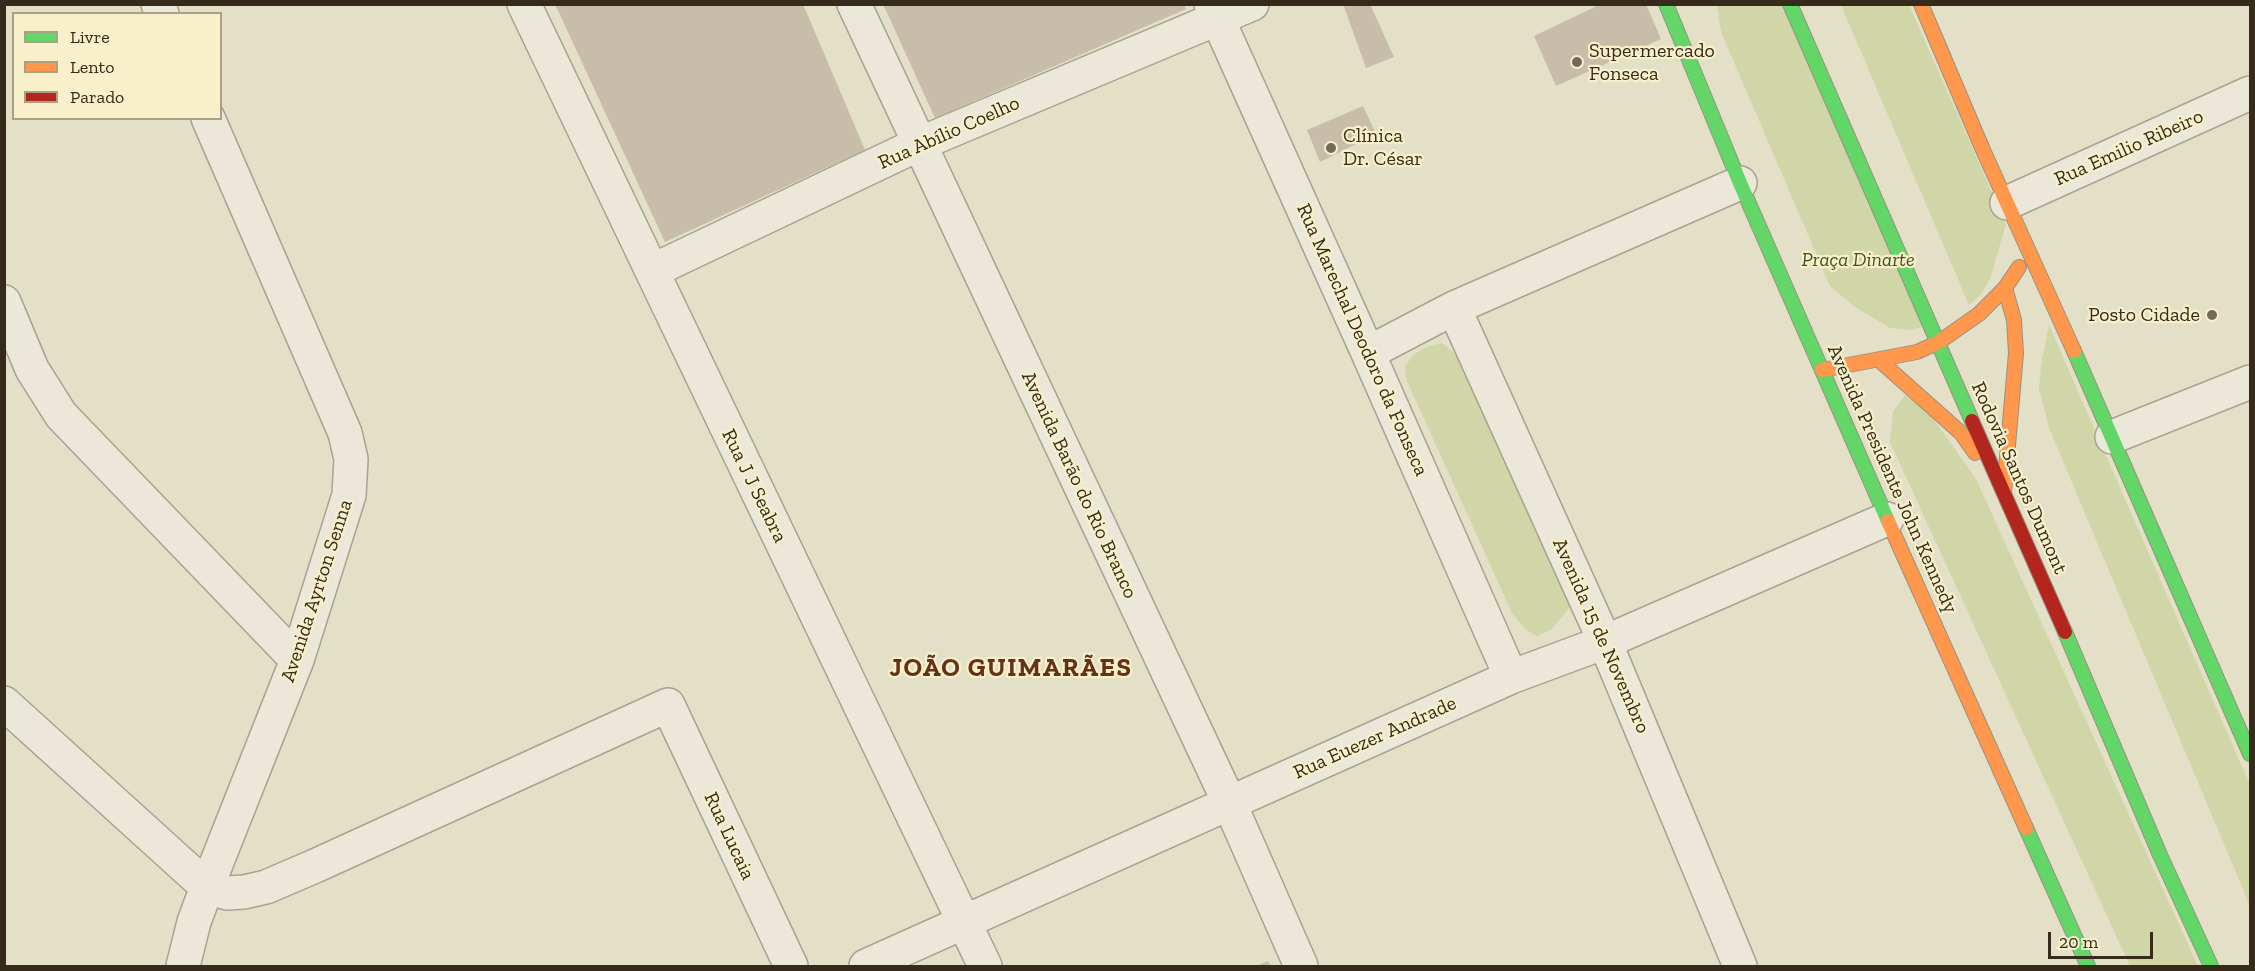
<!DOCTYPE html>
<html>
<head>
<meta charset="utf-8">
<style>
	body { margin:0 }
	#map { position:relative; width:2255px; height:971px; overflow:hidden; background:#e4dfc7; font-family:"Zilla Slab",serif }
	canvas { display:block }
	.frame { position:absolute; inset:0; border:6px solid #362b1a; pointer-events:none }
	.legend { position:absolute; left:12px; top:12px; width:210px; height:108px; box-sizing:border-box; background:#f8f0ca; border:2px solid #aaa184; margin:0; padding:8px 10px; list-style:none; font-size:18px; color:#362b1a }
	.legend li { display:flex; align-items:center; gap:12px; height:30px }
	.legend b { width:30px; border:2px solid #aaa184 }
	.scale { position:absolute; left:2048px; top:932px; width:105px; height:27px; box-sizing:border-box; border:3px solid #362b1a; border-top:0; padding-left:8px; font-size:18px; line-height:21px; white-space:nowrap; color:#362b1a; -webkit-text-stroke:4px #f8f0ca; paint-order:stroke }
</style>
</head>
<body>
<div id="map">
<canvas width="2255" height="971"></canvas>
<div class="frame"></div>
<ul class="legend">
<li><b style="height:8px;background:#63d668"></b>Livre</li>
<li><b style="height:8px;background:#ff974d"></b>Lento</li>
<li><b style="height:8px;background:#b3261e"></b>Parado</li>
</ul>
<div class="scale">20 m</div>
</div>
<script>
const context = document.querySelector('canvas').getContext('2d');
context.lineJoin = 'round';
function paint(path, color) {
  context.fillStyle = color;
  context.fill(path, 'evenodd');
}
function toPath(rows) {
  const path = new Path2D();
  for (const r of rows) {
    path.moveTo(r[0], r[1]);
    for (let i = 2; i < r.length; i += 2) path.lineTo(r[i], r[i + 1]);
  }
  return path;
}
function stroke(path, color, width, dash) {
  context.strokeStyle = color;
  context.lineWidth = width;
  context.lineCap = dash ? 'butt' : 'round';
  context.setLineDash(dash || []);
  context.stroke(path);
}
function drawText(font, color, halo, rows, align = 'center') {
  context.font = font + ' "Zilla Slab",serif';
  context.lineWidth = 4.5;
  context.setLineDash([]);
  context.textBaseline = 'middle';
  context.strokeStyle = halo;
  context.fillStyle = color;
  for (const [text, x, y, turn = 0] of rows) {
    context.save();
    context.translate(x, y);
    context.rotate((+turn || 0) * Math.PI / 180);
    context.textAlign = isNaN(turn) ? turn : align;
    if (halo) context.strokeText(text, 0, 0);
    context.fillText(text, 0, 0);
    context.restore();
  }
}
paint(toPath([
	[1717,5,1786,5,1926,326,1911,330,1890,328,1855,307,1830,286,1721,32],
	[1841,5,1909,5,2006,224,1990,279,1981,294,1969,305],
	[2049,325,2250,785,2250,906,2049,428,2039,389,2041,365],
	[1442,343,1454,353,1464,369,1570,607,1551,630,1537,636,1526,630,1512,613,1406,379,1405,367,1413,355,1426,347],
	[1905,395,1930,414,1976,479,2198,966,2130,966,1890,442,1893,412]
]), '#d0d6a8');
paint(toPath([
	[555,4,803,4,865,150,665,242],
	[883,4,1184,4,1186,9,935,118],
	[1343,4,1370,4,1394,57,1366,68],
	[1601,4,1646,4,1661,39,1556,86,1534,36],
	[1363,106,1376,134,1320,162,1307,130],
	[1268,961,1271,966,1256,966]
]), '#c8bda8');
const street = toPath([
	[158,4,162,14],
	[524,4,985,966],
	[854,4,1229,802,1301,966],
	[1211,4,1368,353,1511,677],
	[2007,203,2250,93],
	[652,271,919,144,1252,4],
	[4,302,32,369,61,415,297,660],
	[1454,308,1605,642,1740,966],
	[1368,353,1454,308,1740,183],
	[2112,437,2250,382],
	[4,703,207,887,227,893,244,892,266,887,315,866,668,705,791,966],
	[183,966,194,922,207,887,297,660,349,495,351,459,345,433,208,118],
	[866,966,1511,677,1605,642,1887,519]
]);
const fast = toPath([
	[1666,4,1740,183,1888,521],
	[1790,4,1972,421],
	[2074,351,2250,754],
	[2065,632,2160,855,2211,966],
	[2026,828,2088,966]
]);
const slow = toPath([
	[1921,4,1983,150,2074,351],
	[1879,360,1961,433,1975,453],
	[1822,370,1917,352,1939,342,1979,314,2005,288,2019,267],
	[2004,492,2016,353,2014,320,2005,288],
	[1888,521,2026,828]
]);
const jam = toPath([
	[1972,421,2065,632]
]);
stroke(street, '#a8a291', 36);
stroke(fast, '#989281', 16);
stroke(slow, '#989281', 16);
stroke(jam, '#989281', 16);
stroke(street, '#ebe8d9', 33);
stroke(fast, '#63d668', 14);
stroke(slow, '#ff974d', 14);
stroke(jam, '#b3261e', 14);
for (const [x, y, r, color] of [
	[1577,62,6,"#736a57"],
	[1331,148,6,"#736a57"],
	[2212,315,6,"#736a57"]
]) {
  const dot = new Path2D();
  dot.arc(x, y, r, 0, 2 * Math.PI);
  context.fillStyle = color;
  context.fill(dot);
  stroke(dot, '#f8f0ca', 2);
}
drawText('20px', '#362b1a', '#f8f0ca', [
	["Supermercado",1589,51],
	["Fonseca",1589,74],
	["Clínica",1343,136],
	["Dr. César",1343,159],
	["Posto Cidade",2200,315,"right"]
], 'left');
drawText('20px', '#362b1a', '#f8f0ca', [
	["Rua Abílio Coelho",949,133,-24],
	["Rua Emilio Ribeiro",2129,148,-24],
	["Rua Marechal Deodoro da Fonseca",1362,340,66],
	["Rodovia Santos Dumont",2019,478,66],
	["Avenida Presidente John Kennedy",1892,479,66],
	["Avenida Barão do Rio Branco",1079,485,65],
	["Rua J J Seabra",754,486,64],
	["Avenida Ayrton Senna",317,591,-72],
	["Avenida 15 de Novembro",1601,636,66],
	["Rua Euezer Andrade",1375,738,-24],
	["Rua Lucaia",729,836,65]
]);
drawText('italic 20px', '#40541e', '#f8f0ca', [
	["Praça Dinarte",1858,260]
]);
context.letterSpacing = '1.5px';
drawText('bold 26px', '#663116', '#f8f0ca', [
	["JOÃO GUIMARÃES",1011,669]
]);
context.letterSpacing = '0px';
</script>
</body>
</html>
